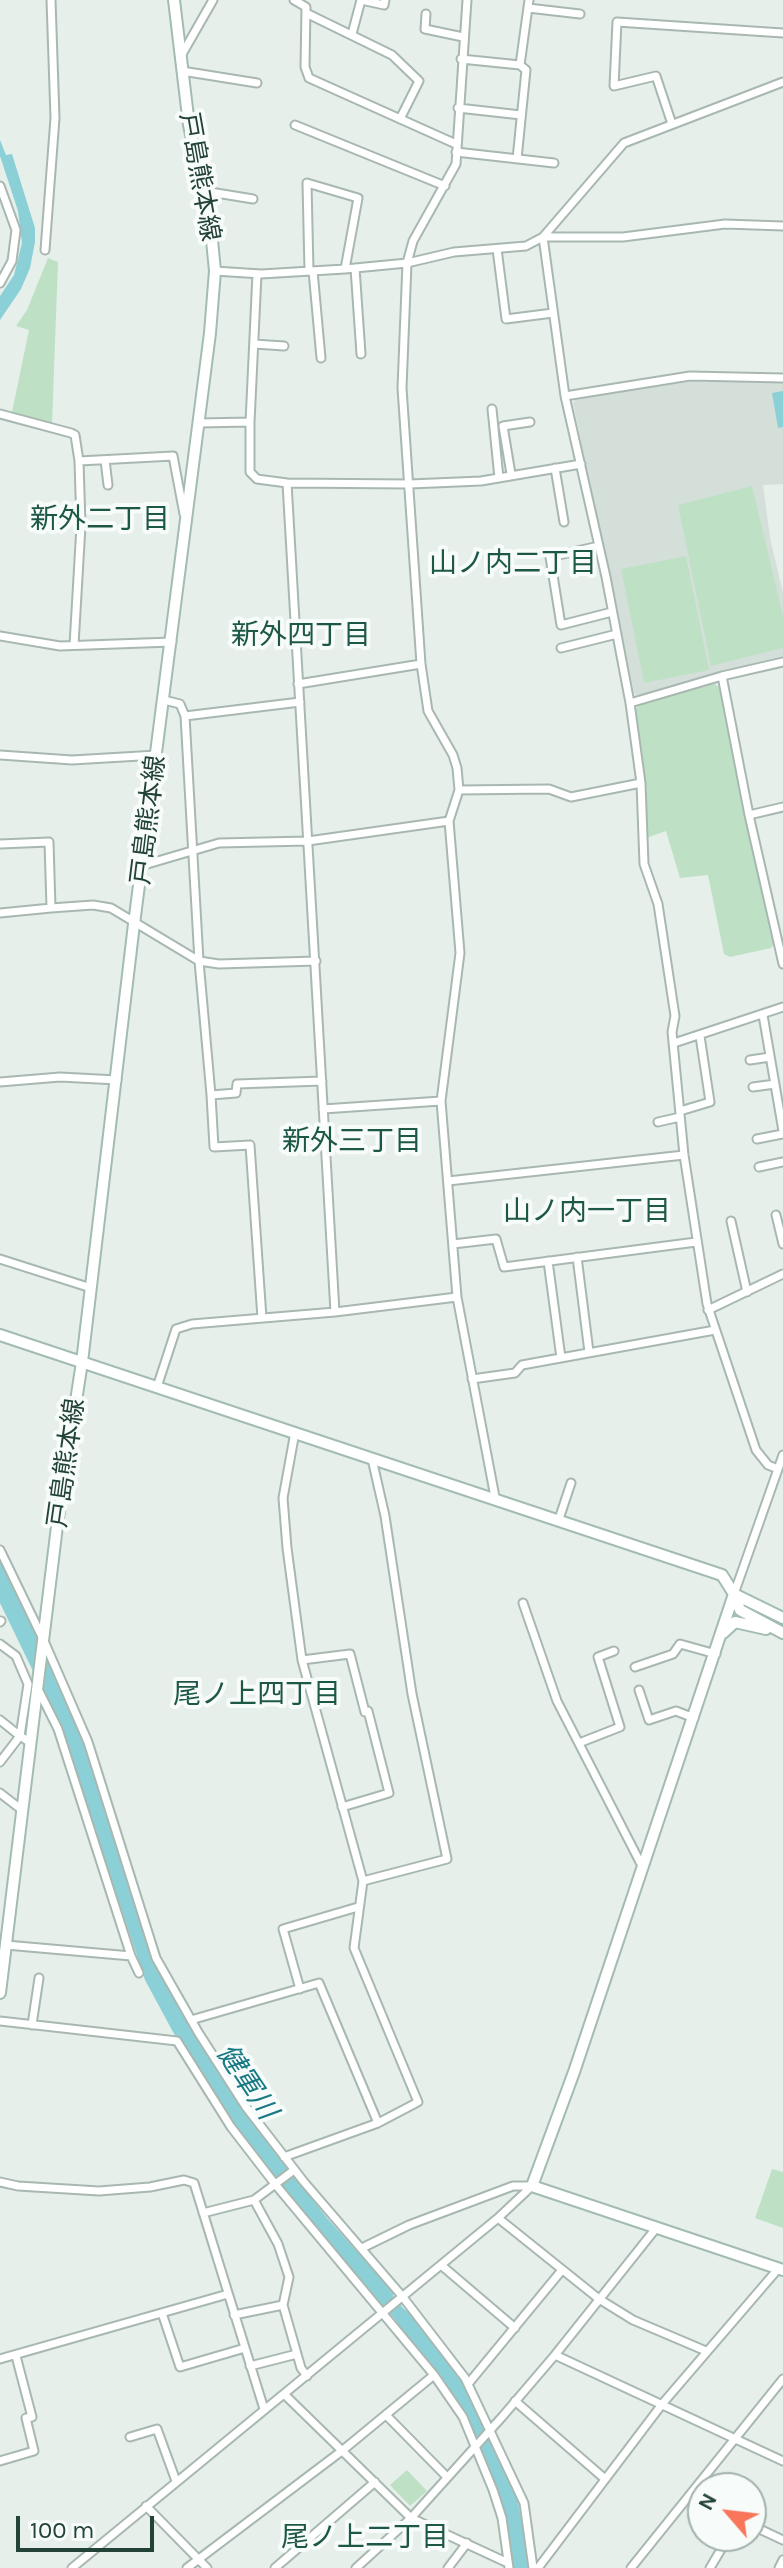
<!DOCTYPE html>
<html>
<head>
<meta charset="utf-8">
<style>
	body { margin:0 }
	#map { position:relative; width:783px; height:2568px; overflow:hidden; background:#e6efea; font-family:Karla,sans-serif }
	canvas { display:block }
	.north { position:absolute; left:687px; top:2472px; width:80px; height:80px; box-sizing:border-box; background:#f7fbf9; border:2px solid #a2b1ac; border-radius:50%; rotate:298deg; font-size:22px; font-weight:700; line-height:32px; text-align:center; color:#234338 }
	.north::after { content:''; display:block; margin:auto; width:28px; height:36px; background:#f9765a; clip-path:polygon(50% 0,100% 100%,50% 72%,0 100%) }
	.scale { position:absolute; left:16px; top:2516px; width:138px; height:36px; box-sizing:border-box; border:4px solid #234338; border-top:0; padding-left:10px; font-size:24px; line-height:28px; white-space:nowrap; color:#234338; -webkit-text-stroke:6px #f7fbf9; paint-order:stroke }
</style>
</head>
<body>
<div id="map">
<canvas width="783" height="2568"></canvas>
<div class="north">N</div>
<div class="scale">100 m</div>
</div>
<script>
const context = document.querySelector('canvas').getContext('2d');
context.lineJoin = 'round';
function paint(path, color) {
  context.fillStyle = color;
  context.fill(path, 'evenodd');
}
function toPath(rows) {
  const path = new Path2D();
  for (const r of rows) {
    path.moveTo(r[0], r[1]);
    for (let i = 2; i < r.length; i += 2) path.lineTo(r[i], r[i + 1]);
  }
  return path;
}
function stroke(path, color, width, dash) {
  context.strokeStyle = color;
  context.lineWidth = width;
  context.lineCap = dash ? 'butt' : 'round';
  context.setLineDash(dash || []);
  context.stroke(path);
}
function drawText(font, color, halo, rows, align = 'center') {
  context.font = font + ' Karla,"Noto Sans JP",sans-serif';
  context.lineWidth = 8;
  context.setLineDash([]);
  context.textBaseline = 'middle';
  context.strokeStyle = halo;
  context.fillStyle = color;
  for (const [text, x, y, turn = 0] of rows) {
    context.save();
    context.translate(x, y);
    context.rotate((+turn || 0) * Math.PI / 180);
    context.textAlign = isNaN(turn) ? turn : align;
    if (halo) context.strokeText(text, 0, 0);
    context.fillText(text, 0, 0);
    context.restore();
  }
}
paint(toPath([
	[689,382,783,382,783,484,763,485,770,538,783,593,783,659,639,697,634,693,573,403,577,398]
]), '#d4dfd9');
paint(toPath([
	[48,258,58,262,52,424,12,412,29,330,16,326,27,310],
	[752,486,783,616,783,648,711,666,678,505],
	[686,556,709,670,644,683,621,569],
	[712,682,719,687,774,944,771,948,730,957,724,954,708,875,680,878,666,831,646,838,635,711,640,703],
	[772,2169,783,2172,783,2228,755,2218],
	[407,2470,427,2491,410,2506,390,2485]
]), '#bee1c5');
paint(toPath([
	[0,140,6,155,12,154,35,228,35,242,30,268,21,289,0,320,0,296,14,275,22,243,18,211,0,156],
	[783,391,783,427,778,428,772,393],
	[0,1561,72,1708,157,1965,176,2002,270,2146,327,2218,394,2293,393,2296,404,2309,412,2315,460,2379,486,2423,516,2491,530,2568,513,2568,509,2543,481,2452,420,2354,394,2318,317,2232,234,2126,173,2032,145,1980,62,1731,0,1603]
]), '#8bd0d7');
const street = toPath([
	[294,0,306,7,305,67,309,78,456,144],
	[467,0,456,164,413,241,407,263,402,388,421,664,428,711,453,755,457,768,459,790,449,821,460,953,441,1101,457,1297,495,1497],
	[528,8,580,14],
	[306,13,392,55,419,81,400,119],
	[426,14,425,29,463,37],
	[352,34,361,0,384,5,385,0],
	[181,56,213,0],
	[461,59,520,65,526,70,517,159],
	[520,65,529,0],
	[182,71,257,83],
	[458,108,521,115],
	[672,124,656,76,614,86,617,22,783,33],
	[295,125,445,186],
	[456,152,554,163],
	[0,186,16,230,12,261,0,283],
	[204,191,253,199],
	[497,249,506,319,553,313],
	[45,250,55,118,51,0],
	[355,268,361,354],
	[215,271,261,274,345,269,407,263,454,252,526,246,543,237,623,237,725,224,783,226],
	[309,271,307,183,358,198,345,269],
	[313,271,321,358],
	[254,344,284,346],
	[565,396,690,376,783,378],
	[492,409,499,478],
	[0,414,71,433,75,435,79,461],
	[250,422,250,472,257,479,287,483,410,484,481,481,581,464],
	[199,423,250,422,257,274],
	[105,460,108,485],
	[555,468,564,522],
	[511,474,503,426,530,422],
	[287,483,335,1312],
	[599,546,550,557,561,625,612,612],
	[0,636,60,646,172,642],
	[74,645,81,526,79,461,173,456,184,514],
	[561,648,617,634],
	[722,676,749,815,783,964],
	[298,684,421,664],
	[164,700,180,704,185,716,199,961,211,1095,236,1093,237,1084,322,1081],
	[630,703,722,676,783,662],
	[185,716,300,702],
	[0,755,72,760,157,755],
	[459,790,549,789,571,797,641,783],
	[749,815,783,807],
	[0,844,49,842,51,908,93,905,111,908,199,961,219,964,316,961],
	[144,865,219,843,308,841,449,821],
	[0,913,51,908],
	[763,1015,783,1131],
	[674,1043,783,1007],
	[750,1060,770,1057],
	[0,1082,60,1077,117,1080],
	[753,1087,775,1084],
	[211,1095,214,1147,250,1145,262,1318],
	[323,1109,441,1101],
	[680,1111,710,1102,700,1036],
	[658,1122,680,1117],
	[757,1139,783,1134],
	[759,1167,783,1162],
	[448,1181,684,1155],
	[776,1215,783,1244],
	[731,1221,747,1292],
	[453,1244,496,1239,504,1267,696,1242],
	[577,1257,589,1352],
	[0,1259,91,1288],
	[548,1261,561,1358],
	[708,1310,783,1274],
	[472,1379,515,1373,522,1365,715,1330],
	[157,1387,176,1329,192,1324,335,1312,457,1297],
	[778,1469,768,1465,756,1450,707,1304,684,1155,672,1032,675,1016,658,904,644,864,641,783,630,703,606,577,565,396,543,237,624,143,783,82],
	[559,1519,571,1483],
	[0,1550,44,1641,88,1742,156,1958,198,2032,246,2107,304,2182,402,2296,465,2378,524,2503,533,2568],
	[734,1594,783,1455],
	[523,1603,557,1701,642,1866],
	[0,1622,1,1621],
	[0,1644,16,1656,28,1684,20,1736,31,1743],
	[302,1660,350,1654,365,1712],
	[635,1667,673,1654,680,1644,716,1654],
	[639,1690,649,1720,676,1711,694,1718],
	[39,1691,58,1729,131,1956,139,1973],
	[0,1720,20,1736,0,1762],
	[579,1743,620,1727,598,1657,614,1651],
	[0,1793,22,1810],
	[342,1807,389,1793,368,1711],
	[363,1881,447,1859,412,1694,385,1516,372,1459],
	[6,1945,131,1956],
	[300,1989,283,1929,358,1907],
	[191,2020,319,1983,378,2123],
	[0,2021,177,2041,231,2127,275,2184,434,2375,343,2450,187,2568],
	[32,2025,39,1978],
	[284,2157,378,2123,418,2102,354,1948,363,1881,302,1660,287,1548,283,1498,295,1432],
	[0,2182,18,2186,99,2191,150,2187,184,2180,194,2183,264,2409],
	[203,2213,254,2200,294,2170],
	[498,2218,599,2299,633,2320,706,2351],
	[362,2248,409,2225,513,2186,532,2186],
	[441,2265,515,2328],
	[283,2305,301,2368,307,2376],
	[162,2313,180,2367,245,2348],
	[234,2315,283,2305,289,2277,278,2244,254,2200],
	[555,2355,783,2461],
	[0,2359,228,2294],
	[250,2366,297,2354],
	[434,2375,463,2417,493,2490,502,2518,509,2568],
	[468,2384,562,2270],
	[284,2394,411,2518,508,2563],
	[515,2401,605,2479],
	[386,2415,447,2477],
	[130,2437,157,2429,176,2481],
	[0,2461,34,2451,26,2418,32,2417,16,2356],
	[689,2497,703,2503],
	[146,2506,207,2568],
	[751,2525,783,2540],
	[72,2568,498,2218,532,2186],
	[275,2568,375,2482],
	[356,2568,411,2518,502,2417,555,2355,657,2227],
	[448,2568,467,2543],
	[538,2568,663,2403,778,2269],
	[631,2568,783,2379],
	[710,2568,729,2536],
	[779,2568,783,2560]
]);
const secondary = toPath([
	[0,1335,722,1575,734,1594,740,1610,783,1633],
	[734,1594,574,2072,532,2186,783,2270],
	[734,1594,783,1618],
	[723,1633,735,1622,766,1629],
	[0,1993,58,1518,82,1362,134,924,210,333,215,271,211,230,189,125,174,0]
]);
stroke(street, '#a8b8b1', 11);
stroke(secondary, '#a3bcb2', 14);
stroke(street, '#fff', 7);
stroke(secondary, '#fff', 10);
drawText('26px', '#234338', '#f7fbf9', [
	["戸島熊本線",199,177,80],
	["戸島熊本線",149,820,-83],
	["戸島熊本線",67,1463,-82]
]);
drawText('28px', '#1d5745', '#f7fbf9', [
	["新外二丁目",100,520],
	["山ノ内二丁目",513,564],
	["新外四丁目",301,636],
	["新外三丁目",352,1142],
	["山ノ内一丁目",587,1212],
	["尾ノ上四丁目",257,1695],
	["尾ノ上二丁目",365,2538]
]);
drawText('italic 28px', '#187984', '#f7fbf9', [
	["健軍川",246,2082,56]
]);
</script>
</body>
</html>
